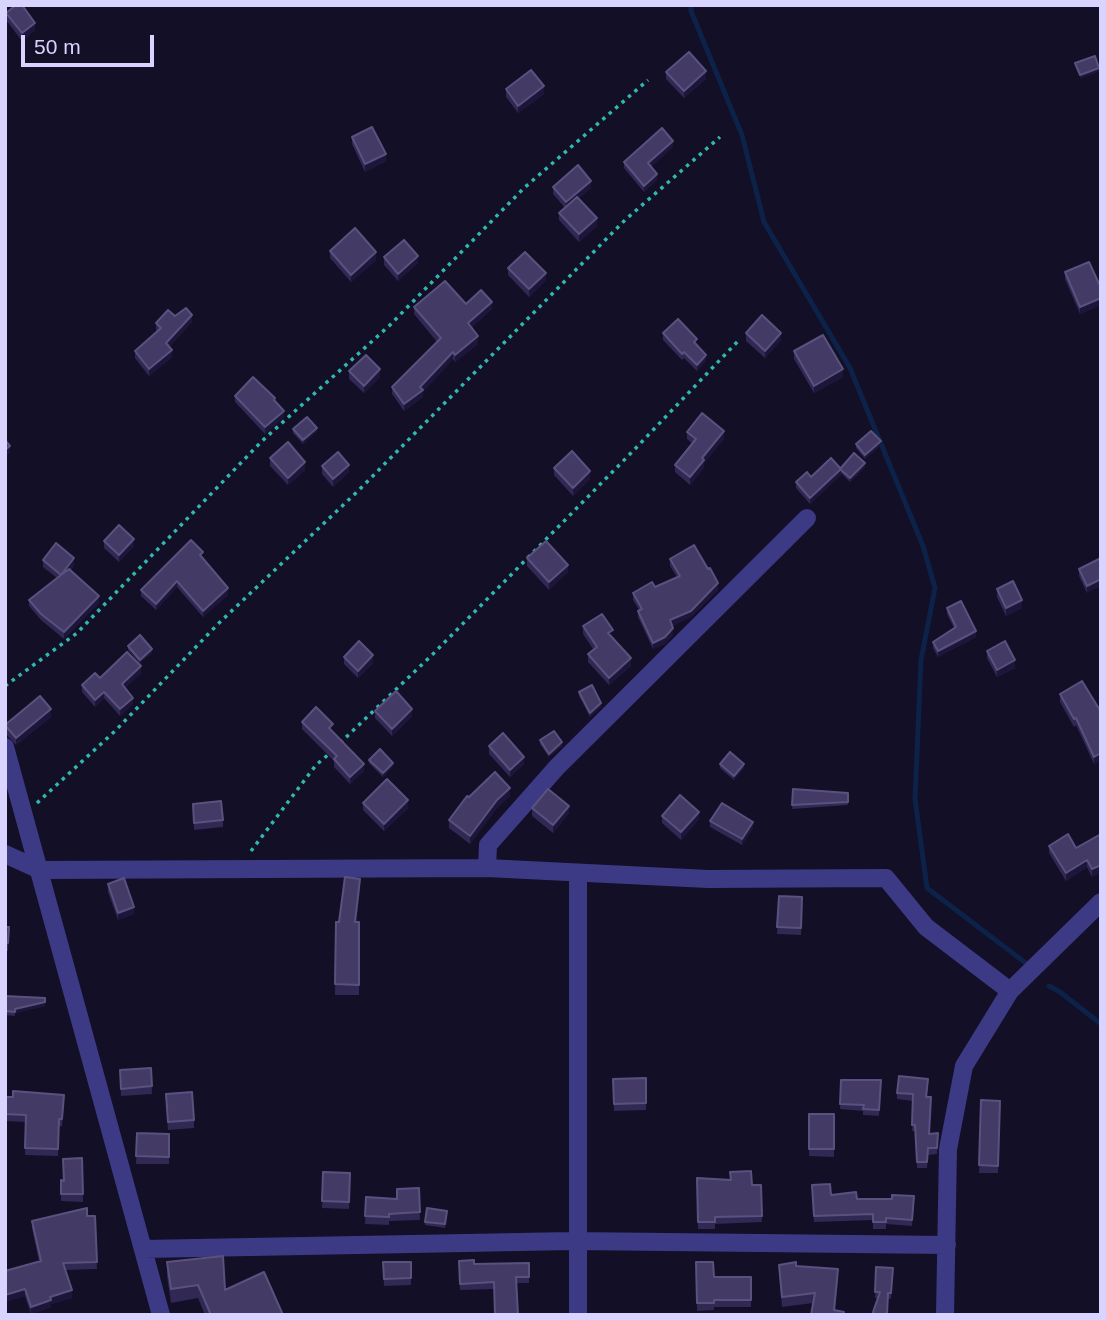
<!DOCTYPE html>
<html>
<head>
<meta charset="utf-8">
<style>
	body { margin:0 }
	#map { position:relative; width:1106px; height:1320px; overflow:hidden; background:#130f26; font-family:Helvetica,sans-serif }
	canvas { display:block }
	.frame { position:absolute; inset:0; border:7px solid #d9d4ff; pointer-events:none }
	.scale { position:absolute; left:21px; top:35px; width:133px; height:32px; box-sizing:border-box; border:4px solid #d9d4ff; border-top:0; padding-left:9px; font-size:21px; line-height:24px; white-space:nowrap; color:#d9d4ff; -webkit-text-stroke:5px #130f26; paint-order:stroke }
</style>
</head>
<body>
<div id="map">
<canvas width="1106" height="1320"></canvas>
<div class="frame"></div>
<div class="scale">50 m</div>
</div>
<script>
const context = document.querySelector('canvas').getContext('2d');
context.lineJoin = 'round';
function toPath(rows) {
  const path = new Path2D();
  for (const r of rows) {
    path.moveTo(r[0], r[1]);
    for (let i = 2; i < r.length; i += 2) path.lineTo(r[i], r[i + 1]);
  }
  return path;
}
function stroke(path, color, width, dash) {
  context.strokeStyle = color;
  context.lineWidth = width;
  context.lineCap = dash ? 'butt' : 'round';
  context.setLineDash(dash || []);
  context.stroke(path);
}
function paint(path, color) {
  context.fillStyle = color;
  context.fill(path, 'evenodd');
}
stroke(toPath([
	[691,5,691,11,742,135,764,222,850,368,923,546,935,588,921,660,915,799,927,888,1027,964],
	[1049,986,1060,992,1101,1024]
]), '#0c2248', 5);
stroke(toPath([
	[5,686,77,633,262,441,390,325,524,188,648,80],
	[340,743,433,654,634,450,739,340],
	[37,803,115,731,219,623,359,490,625,220,720,137],
	[251,851,316,765,329,754]
]), '#2fb8b0', 3.5, [3.5, 5]);
stroke(toPath([
	[5,747,161,1315],
	[5,854,40,870,487,868,708,879,886,878,926,927,1010,991],
	[487,868,488,845,557,767,807,518],
	[143,1249,572,1241,947,1245],
	[578,1315,578,873],
	[945,1315,948,1149,964,1066,1010,991,1101,902]
]), '#3d3a85', 18);
paint(toPath([
	[6,13,35,30,22,41,6,20],
	[666,72,706,79,684,98,666,79],
	[506,89,544,94,518,113,506,97],
	[352,137,386,161,365,172,352,144],
	[673,147,651,167,657,180,644,192,624,168,624,162],
	[553,187,591,188,579,198,597,226,579,242,559,220,559,213,565,208,553,194],
	[330,251,376,260,351,282,330,258],
	[384,257,418,263,398,281,384,265],
	[508,268,546,280,529,297,508,275],
	[1065,272,1101,288,1101,305,1080,314,1065,279],
	[466,304,492,309,471,328,478,344,455,362,453,359,423,392,423,397,404,411,392,394,392,387,437,342,414,314,414,307],
	[175,316,192,322,169,347,172,357,149,376,135,358,135,351,157,332,156,330,156,323],
	[663,333,697,346,706,361,697,371,684,358,682,360,663,340],
	[746,333,781,340,765,358,746,341],
	[794,351,843,377,814,393,794,359],
	[349,371,380,377,364,393,349,379],
	[235,396,275,401,284,417,265,434,235,402],
	[293,429,317,431,303,444,293,433],
	[687,432,724,439,704,463,704,468,690,485,675,472,675,465,693,444,687,439],
	[856,444,881,445,865,459,856,448],
	[270,458,305,470,288,485,270,466],
	[322,466,349,472,333,487,322,474],
	[865,467,850,482,841,473,841,475,810,504,796,488,796,482,811,477,841,468],
	[554,468,590,479,573,496,554,475],
	[104,541,134,546,119,562,104,548],
	[527,558,568,572,549,590,527,566],
	[1101,558,1087,593,1079,576,1079,569],
	[203,559,228,595,203,617,177,587,156,610,141,596,141,590],
	[670,559,718,590,691,617,672,626,673,635,665,644,653,649,638,617,638,611,639,610,633,600,633,593,655,587,677,577,670,566],
	[43,560,74,565,71,570,99,603,64,639,41,620,29,606,29,600,57,578,43,567],
	[997,589,1022,608,1006,616,997,597],
	[947,608,976,637,938,657,933,648,933,642,954,628,947,614],
	[583,626,613,637,631,666,609,685,588,662,588,654,593,649,583,634],
	[128,646,152,653,140,663,128,650],
	[987,651,1015,668,997,677,987,658],
	[344,657,373,663,358,678,344,664],
	[141,673,125,688,133,704,120,716,104,698,95,707,82,692,82,685,100,678],
	[579,692,601,707,590,717,579,696],
	[1060,694,1101,712,1094,764,1076,725,1074,727,1060,702],
	[375,711,412,716,392,736,375,718],
	[51,717,16,745,5,733,5,725],
	[302,722,333,732,364,771,350,784,334,767,334,761,302,729],
	[540,740,562,746,549,757,540,744],
	[489,746,524,764,510,777,489,754],
	[369,760,393,766,383,777,369,763],
	[720,764,744,768,734,780,720,768],
	[793,789,848,793,848,805,792,809],
	[510,796,497,808,470,844,449,828,449,820,469,797],
	[363,803,408,808,384,831,363,810],
	[193,804,223,820,223,827,194,830],
	[532,808,569,813,553,833,532,816],
	[662,816,699,819,681,840,662,823],
	[710,821,753,828,742,845,710,827],
	[1101,834,1101,872,1092,877,1087,867,1066,881,1049,853,1049,846,1076,848],
	[108,884,134,914,118,920,108,892],
	[360,889,356,922,359,922,359,995,335,995,336,922,339,922],
	[779,896,802,897,801,935,777,934],
	[5,927,9,927,8,951,5,951],
	[5,996,45,1006,15,1013,15,1016,5,1015],
	[151,1068,152,1094,121,1096,120,1070],
	[646,1078,646,1110,614,1111,613,1079],
	[841,1080,881,1080,879,1116,863,1115,863,1111,840,1109],
	[928,1085,927,1097,929,1134,938,1140,937,1154,928,1155,927,1168,917,1168,915,1131,912,1131,913,1101,897,1099,897,1093],
	[5,1097,64,1102,62,1126,59,1126,58,1156,25,1155,26,1122,5,1121],
	[981,1100,1000,1101,998,1173,979,1173],
	[166,1102,194,1120,194,1128,168,1130],
	[809,1114,834,1114,834,1157,809,1156],
	[137,1133,169,1134,169,1164,136,1164],
	[82,1158,83,1202,61,1201,61,1180,64,1181],
	[323,1172,350,1173,349,1209,322,1208],
	[697,1178,752,1185,761,1185,762,1222,715,1224,715,1229,698,1229],
	[812,1185,831,1195,857,1199,892,1199,914,1196,912,1226,886,1224,886,1229,873,1229,873,1220,814,1222],
	[419,1188,420,1220,389,1221,389,1225,365,1224,366,1197,397,1199],
	[447,1215,445,1228,425,1225,425,1222],
	[95,1216,97,1269,66,1270,72,1298,51,1304,51,1307,31,1314,25,1296,5,1302,5,1271,39,1261,32,1228,32,1221],
	[459,1261,474,1264,529,1263,529,1283,516,1283,494,1289,460,1290],
	[167,1262,225,1290,283,1315,205,1315,198,1298,171,1303,167,1276],
	[383,1262,411,1262,411,1285,384,1286],
	[696,1262,714,1277,751,1277,751,1307,714,1307,714,1310,697,1311],
	[779,1265,796,1266,838,1279,835,1311,813,1303,782,1307,779,1274],
	[876,1267,893,1268,891,1299,875,1298]
]), '#312854');
paint(toPath([
	[35,23,35,30,22,41,22,33],
	[1099,68,1099,72,1080,79,1080,75],
	[706,71,706,79,684,98,684,91],
	[544,86,544,94,518,113,518,106],
	[673,141,673,147,648,170,648,163],
	[386,154,386,161,365,172,365,164],
	[657,174,657,180,644,192,644,186],
	[591,181,591,188,566,210,566,202],
	[597,218,597,226,579,242,579,234],
	[376,252,376,260,351,282,351,275],
	[418,256,418,263,398,281,398,274],
	[546,273,546,280,529,297,529,289],
	[1101,298,1101,305,1080,314,1080,307],
	[492,302,492,309,468,331,468,323],
	[192,315,192,322,166,350,166,343],
	[781,333,781,340,765,358,765,351],
	[478,336,478,344,455,362,455,355],
	[172,350,172,357,149,376,149,369],
	[453,352,453,359,423,392,423,397,404,411,404,404],
	[706,355,706,361,697,371,697,365],
	[380,369,380,377,364,393,364,386],
	[843,369,843,377,814,393,814,386],
	[284,411,284,417,265,434,265,427],
	[317,428,317,431,303,444,303,440],
	[724,431,724,439,704,463,704,468,690,485,690,477,702,458],
	[881,441,881,445,865,459,865,455],
	[10,446,10,453,5,457,5,450],
	[305,462,305,470,288,485,288,478],
	[865,463,865,467,850,482,850,478],
	[349,465,349,472,333,487,333,479],
	[841,469,841,475,810,504,810,498],
	[590,471,590,479,573,496,573,488],
	[134,539,134,546,119,562,119,555],
	[74,558,74,565,61,582,61,575],
	[568,565,568,572,549,590,549,582],
	[1101,579,1101,586,1087,593,1087,586],
	[177,581,177,587,156,610,156,604],
	[718,583,718,590,691,617,670,627,670,620],
	[228,588,228,595,203,617,203,611],
	[99,596,99,603,64,639,64,632],
	[1022,600,1022,608,1006,616,1006,608],
	[673,628,673,635,665,644,653,649,653,643],
	[976,631,976,637,938,657,938,651],
	[152,649,152,653,140,663,140,660],
	[373,655,373,663,358,678,358,671],
	[631,658,631,666,609,685,609,678],
	[1015,660,1015,668,997,677,997,670],
	[141,666,141,673,122,691,122,684],
	[104,692,104,698,95,707,95,700],
	[133,698,133,704,120,716,120,709],
	[601,703,601,707,590,717,590,713],
	[51,709,51,717,16,745,16,738],
	[412,709,412,716,392,736,392,729],
	[562,742,562,746,549,757,549,754],
	[1101,753,1101,761,1094,764,1094,757],
	[524,757,524,764,510,777,510,770],
	[393,763,393,766,383,777,383,773],
	[364,764,364,771,350,784,350,777],
	[744,764,744,768,734,780,734,776],
	[510,788,510,796,497,808,470,844,470,836,497,800],
	[408,800,408,808,384,831,384,824],
	[569,806,569,813,553,833,553,825],
	[699,812,699,819,681,840,681,832],
	[753,822,753,828,742,845,742,839],
	[1087,860,1087,867,1066,881,1066,873],
	[1101,865,1101,872,1092,877,1092,869],
	[360,879,360,889,355,932,355,922],
	[134,907,134,914,118,920,118,913],
	[45,1002,45,1006,15,1013,15,1009],
	[25,1289,25,1296,5,1302,5,1295],
	[72,1290,72,1298,51,1304,51,1307,31,1314,31,1307,50,1297]
]), '#1d163a');
const building = toPath([
	[16,5,22,5,35,23,22,33,6,13,16,5],
	[689,52,706,71,684,91,666,72,689,52],
	[1095,56,1099,68,1080,75,1075,63,1095,56],
	[531,70,544,86,518,106,506,89,531,70],
	[372,127,386,154,365,164,352,137,372,127],
	[662,128,673,141,648,163,657,174,644,186,624,162,662,128],
	[578,165,591,181,566,202,553,187,578,165],
	[577,197,597,218,579,234,559,213,577,197],
	[355,228,376,252,351,275,330,251,355,228],
	[404,240,418,256,398,274,384,257,404,240],
	[525,252,546,273,529,289,508,268,525,252],
	[1089,262,1101,288,1101,298,1080,307,1065,272,1089,262],
	[445,281,466,304,481,290,492,302,468,323,478,336,455,355,453,352,420,387,423,390,404,404,392,387,441,338,414,307,445,281],
	[186,308,192,315,166,343,172,350,149,369,135,351,161,328,156,323,168,310,175,316,186,308],
	[762,315,781,333,765,351,746,333,762,315],
	[678,319,697,339,694,342,706,355,697,365,684,352,682,354,663,333,678,319],
	[823,335,843,369,814,386,794,351,823,335],
	[366,355,380,369,364,386,349,371,366,355],
	[253,377,275,398,274,400,284,411,265,427,235,396,253,377],
	[702,413,724,431,702,458,704,460,690,477,675,465,696,439,687,432,702,413],
	[307,417,317,428,303,440,293,429,307,417],
	[871,431,881,441,865,455,856,444,871,431],
	[5,440,10,446,5,450,5,440],
	[288,442,305,462,288,478,270,458,288,442],
	[572,451,590,471,573,488,554,468,572,451],
	[338,452,349,465,333,479,322,466,338,452],
	[854,453,865,463,850,478,840,469,854,453],
	[831,458,841,469,810,498,796,482,807,472,811,477,831,458],
	[119,525,134,539,119,555,104,541,119,525],
	[191,540,203,552,200,555,228,588,203,611,177,581,156,604,141,590,191,540],
	[546,541,568,565,549,582,527,558,546,541],
	[56,543,74,558,61,575,69,569,99,596,64,632,41,614,29,600,61,575,43,560,56,543],
	[694,545,708,569,710,568,718,583,691,611,670,620,673,628,665,637,653,643,638,611,642,609,633,593,652,582,655,587,680,576,670,559,694,545],
	[1101,558,1101,579,1087,586,1079,569,1101,558],
	[1013,581,1022,600,1006,608,997,589,1013,581],
	[961,601,976,631,938,651,933,642,956,627,947,608,961,601],
	[602,614,613,630,608,633,631,658,609,678,588,654,597,647,583,626,602,614],
	[140,635,152,649,140,660,128,646,140,635],
	[359,641,373,655,358,671,344,657,359,641],
	[1005,641,1015,660,997,670,987,651,1005,641],
	[127,652,141,666,122,684,133,698,120,709,104,692,95,700,82,685,95,673,100,678,127,652],
	[1082,681,1101,712,1101,753,1094,757,1076,718,1074,719,1060,694,1082,681],
	[592,685,601,703,590,713,579,692,592,685],
	[396,691,412,709,392,729,375,711,396,691],
	[40,696,51,709,16,738,5,725,40,696],
	[316,707,333,724,329,728,364,764,350,777,334,759,337,756,302,722,316,707],
	[554,731,562,742,549,754,540,740,554,731],
	[503,733,524,757,510,770,489,746,503,733],
	[380,749,393,763,383,773,369,760,380,749],
	[730,752,744,764,734,776,720,764,730,752],
	[495,772,510,788,497,800,470,836,449,820,467,796,469,797,495,772],
	[387,779,408,800,384,824,363,803,387,779],
	[548,789,569,806,553,825,532,808,548,789],
	[793,789,848,793,848,802,792,805,793,789],
	[680,795,699,812,681,832,662,816,680,795],
	[221,801,223,820,194,823,193,804,221,801],
	[722,803,753,822,742,839,710,821,722,803],
	[1068,834,1076,848,1101,834,1101,865,1092,869,1087,860,1066,873,1049,846,1068,834],
	[345,877,360,879,355,922,359,922,359,985,335,984,336,922,339,922,345,877],
	[124,878,134,907,118,913,108,884,124,878],
	[779,896,802,897,801,928,777,927,779,896],
	[5,927,9,927,8,943,5,943,5,927],
	[5,996,45,998,45,1002,15,1009,15,1012,5,1011,5,996],
	[151,1068,152,1086,121,1089,120,1070,151,1068],
	[899,1076,928,1079,926,1097,931,1097,929,1134,938,1133,937,1148,928,1148,927,1162,917,1162,915,1125,912,1125,913,1094,897,1093,899,1076],
	[646,1078,646,1103,614,1104,613,1079,646,1078],
	[841,1080,881,1080,879,1110,863,1109,864,1105,840,1104,841,1080],
	[13,1091,64,1095,62,1119,59,1119,58,1149,25,1148,26,1115,5,1114,5,1097,13,1097,13,1091],
	[192,1092,194,1120,168,1122,166,1094,192,1092],
	[981,1100,1000,1101,998,1166,979,1165,981,1100],
	[809,1114,834,1114,834,1149,809,1149,809,1114],
	[137,1133,169,1134,169,1157,136,1156,137,1133],
	[82,1158,83,1194,61,1194,61,1180,64,1181,63,1159,82,1158],
	[751,1171,752,1185,761,1185,762,1216,715,1217,715,1222,698,1222,697,1178,731,1180,730,1172,751,1171],
	[323,1172,350,1173,349,1202,322,1201,323,1172],
	[830,1184,831,1195,856,1192,857,1199,892,1199,892,1195,914,1196,912,1220,886,1218,886,1222,873,1222,873,1214,814,1216,812,1185,830,1184],
	[419,1188,420,1212,389,1214,389,1217,365,1216,366,1197,397,1199,397,1189,419,1188],
	[87,1208,87,1216,95,1216,97,1262,63,1263,72,1290,50,1297,51,1300,31,1307,25,1289,5,1295,5,1271,41,1261,32,1221,87,1208],
	[427,1208,447,1211,445,1224,425,1222,427,1208],
	[223,1256,225,1290,264,1272,283,1315,211,1315,198,1285,171,1289,167,1262,223,1256],
	[474,1260,474,1264,529,1263,529,1277,516,1277,518,1315,495,1315,494,1282,460,1284,459,1261,474,1260],
	[383,1262,411,1262,411,1278,384,1279,383,1262],
	[696,1262,713,1262,714,1277,751,1277,751,1300,714,1300,714,1303,697,1303,696,1262],
	[796,1262,796,1266,838,1269,834,1310,844,1312,843,1315,811,1315,815,1293,782,1297,779,1265,796,1262],
	[876,1267,893,1268,891,1293,888,1293,887,1315,872,1315,880,1292,875,1292,876,1267]
]);
paint(building, '#433a66');
stroke(building, '#5a527e', 2);
</script>
</body>
</html>
